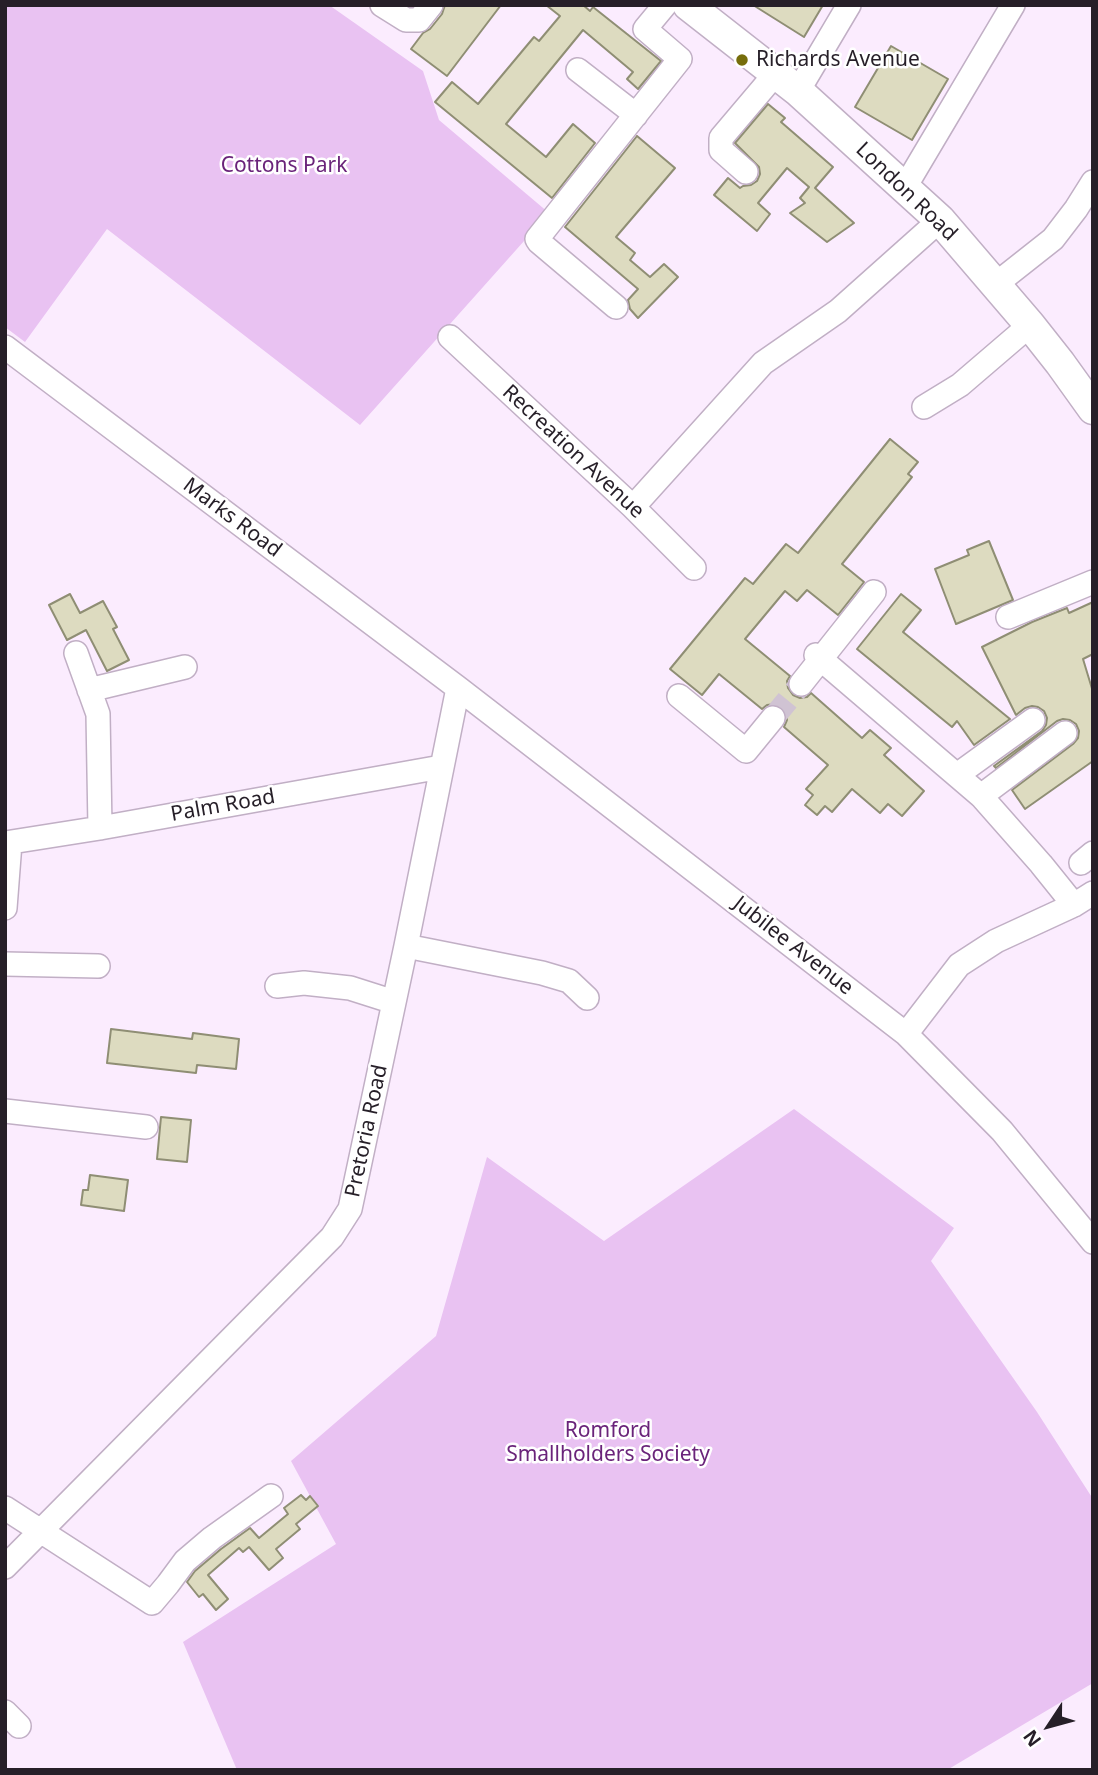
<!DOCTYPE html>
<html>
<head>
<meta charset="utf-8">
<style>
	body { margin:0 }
	#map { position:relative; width:1098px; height:1775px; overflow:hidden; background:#fbecfe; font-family:"Noto Sans",sans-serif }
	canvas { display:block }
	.frame { position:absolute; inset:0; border:7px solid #261f28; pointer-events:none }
	.north { position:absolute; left:1014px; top:1691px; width:70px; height:70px; -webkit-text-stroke:5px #fff; paint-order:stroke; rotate:234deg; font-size:19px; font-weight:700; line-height:28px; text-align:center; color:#261f28 }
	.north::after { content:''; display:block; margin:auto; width:24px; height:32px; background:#261f28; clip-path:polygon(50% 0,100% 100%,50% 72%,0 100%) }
</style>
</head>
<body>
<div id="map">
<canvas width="1098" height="1775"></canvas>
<div class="frame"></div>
<div class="north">N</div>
</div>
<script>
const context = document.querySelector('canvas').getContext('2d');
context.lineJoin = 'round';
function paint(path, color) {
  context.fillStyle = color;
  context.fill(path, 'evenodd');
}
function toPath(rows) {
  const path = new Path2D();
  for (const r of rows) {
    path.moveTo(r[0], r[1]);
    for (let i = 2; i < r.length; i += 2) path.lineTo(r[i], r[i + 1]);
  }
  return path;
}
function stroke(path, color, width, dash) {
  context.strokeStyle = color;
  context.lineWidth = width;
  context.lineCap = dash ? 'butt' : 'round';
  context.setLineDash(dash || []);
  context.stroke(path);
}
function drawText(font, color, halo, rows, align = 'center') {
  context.font = font + ' "Noto Sans",sans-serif';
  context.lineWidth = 5;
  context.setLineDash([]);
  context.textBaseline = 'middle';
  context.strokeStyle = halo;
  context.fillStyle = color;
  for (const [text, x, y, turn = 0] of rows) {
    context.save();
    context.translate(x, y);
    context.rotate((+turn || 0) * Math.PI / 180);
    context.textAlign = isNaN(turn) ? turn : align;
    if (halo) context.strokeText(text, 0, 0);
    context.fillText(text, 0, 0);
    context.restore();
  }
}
paint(toPath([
	[5,5,329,5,423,71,439,120,549,213,360,425,107,229,25,342,5,327],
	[794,1109,954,1228,931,1261,1037,1412,1093,1499,1093,1683,947,1770,237,1770,183,1642,336,1544,291,1461,436,1336,487,1157,604,1241]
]), '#e9c2f2');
const building = toPath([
	[445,5,501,5,447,76,411,49,423,33,430,29,442,14,445,5],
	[546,5,583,5,590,11,593,7,661,61,638,89,627,79,633,72,583,30,506,124,546,157,573,124,595,143,552,198,435,102,452,82,478,104,534,37,539,41,560,16,546,5],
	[753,5,823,5,804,37,753,5],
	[891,46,948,79,912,140,855,107,891,46],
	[768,104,785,118,781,122,833,167,815,188,854,223,827,242,790,213,805,203,800,198,809,187,787,168,758,203,770,214,757,231,714,195,728,178,740,188,743,186,751,185,757,181,760,174,759,167,735,143,768,104],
	[637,136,675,168,616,237,635,253,630,260,650,277,664,264,678,277,638,318,630,309,628,300,638,289,565,227,637,136],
	[890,439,918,462,908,474,912,477,842,564,864,582,838,615,807,590,797,601,785,591,745,639,790,676,787,681,788,688,793,695,800,698,807,697,811,693,862,738,870,730,891,748,884,755,924,791,902,816,888,804,880,813,852,789,832,812,825,806,817,815,805,805,813,795,806,789,828,765,784,727,787,720,786,714,782,708,775,704,767,705,762,709,719,674,702,695,670,669,745,578,753,584,786,544,798,553,890,439],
	[989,541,1013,600,956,624,935,569,969,555,967,550,989,541],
	[70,594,80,613,103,601,117,627,113,629,129,660,107,671,86,630,67,640,49,605,70,594],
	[901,594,921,610,903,632,1010,719,974,745,957,721,952,727,857,649,901,594],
	[1093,602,1093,654,1083,659,1093,692,1093,761,1025,809,1012,790,1073,744,1078,738,1079,731,1076,724,1070,720,1063,719,1057,721,996,768,994,766,1042,731,1046,725,1047,718,1044,711,1038,707,1032,706,1025,708,1016,715,982,647,1032,622,1067,608,1069,613,1093,602],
	[111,1029,192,1039,193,1033,239,1039,236,1069,197,1065,196,1073,107,1063,111,1029],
	[161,1117,191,1120,187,1162,157,1159,161,1117],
	[90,1175,128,1180,124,1211,81,1205,83,1190,88,1190,90,1175],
	[301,1495,306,1500,310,1496,318,1506,296,1524,300,1529,276,1549,283,1558,269,1570,249,1547,243,1552,239,1548,208,1575,228,1599,216,1610,203,1594,199,1597,187,1582,195,1571,221,1549,250,1528,259,1538,288,1514,284,1508,301,1495]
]);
paint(building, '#dddbc0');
stroke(building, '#8f8e74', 2);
stroke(toPath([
	[773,718,801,684]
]), '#d0c3d3', 23, [23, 11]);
const minor = toPath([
	[382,5,406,20,419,20,431,5],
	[578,70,636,115],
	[798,91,849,5],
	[746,172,721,150,721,138,776,73],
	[905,187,1013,5],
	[996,284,1053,239,1076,209,1093,182],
	[616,307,539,242,537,239,680,59,645,29,665,5],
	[450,337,633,507,694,568],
	[5,347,458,688,906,1034,1002,1131,1093,1242],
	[924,407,960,385,1030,325],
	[633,507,763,363,838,311,940,220],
	[1008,617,1093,582],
	[76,653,98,714,100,828],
	[816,655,981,796,1041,864,1074,905],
	[801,684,874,592],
	[89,690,185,667],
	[679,696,746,751,773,718],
	[957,775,1033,720],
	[981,796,1065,733],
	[5,843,100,828,441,767],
	[1081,863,1093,853],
	[5,908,10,843],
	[406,946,542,973,569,981,587,998],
	[5,964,98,966],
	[277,986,304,983,350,988,394,1002],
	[906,1034,959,965,996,941,1074,905,1093,893],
	[5,1111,146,1127],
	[5,1508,152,1603,168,1584,185,1561,212,1538,271,1496],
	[5,1567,332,1237,350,1209,406,946,458,688],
	[5,1712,19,1726]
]);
const major = toPath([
	[688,5,798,91,940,220,1030,325,1060,363,1093,409]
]);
stroke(minor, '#c1afc5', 26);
stroke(major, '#c1afc5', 33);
stroke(minor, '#fff', 23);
stroke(major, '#fff', 30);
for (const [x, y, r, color] of [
	[742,60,7,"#766d0b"]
]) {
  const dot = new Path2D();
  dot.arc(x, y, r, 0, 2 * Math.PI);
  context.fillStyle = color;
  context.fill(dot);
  stroke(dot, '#fff', 2.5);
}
drawText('21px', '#261f28', '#fff', [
	["Richards Avenue",756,60]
], 'left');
drawText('21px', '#6a237a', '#fff', [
	["Cottons Park",284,166],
	["Romford",608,1431],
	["Smallholders Society",608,1455]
]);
drawText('21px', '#261f28', '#fff', [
	["London Road",906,192,44],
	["Recreation Avenue",573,452,43],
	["Marks Road",232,518,37],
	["Palm Road",223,806,-10],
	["Jubilee Avenue",793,946,38],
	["Pretoria Road",367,1131,-78]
]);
</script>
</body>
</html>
